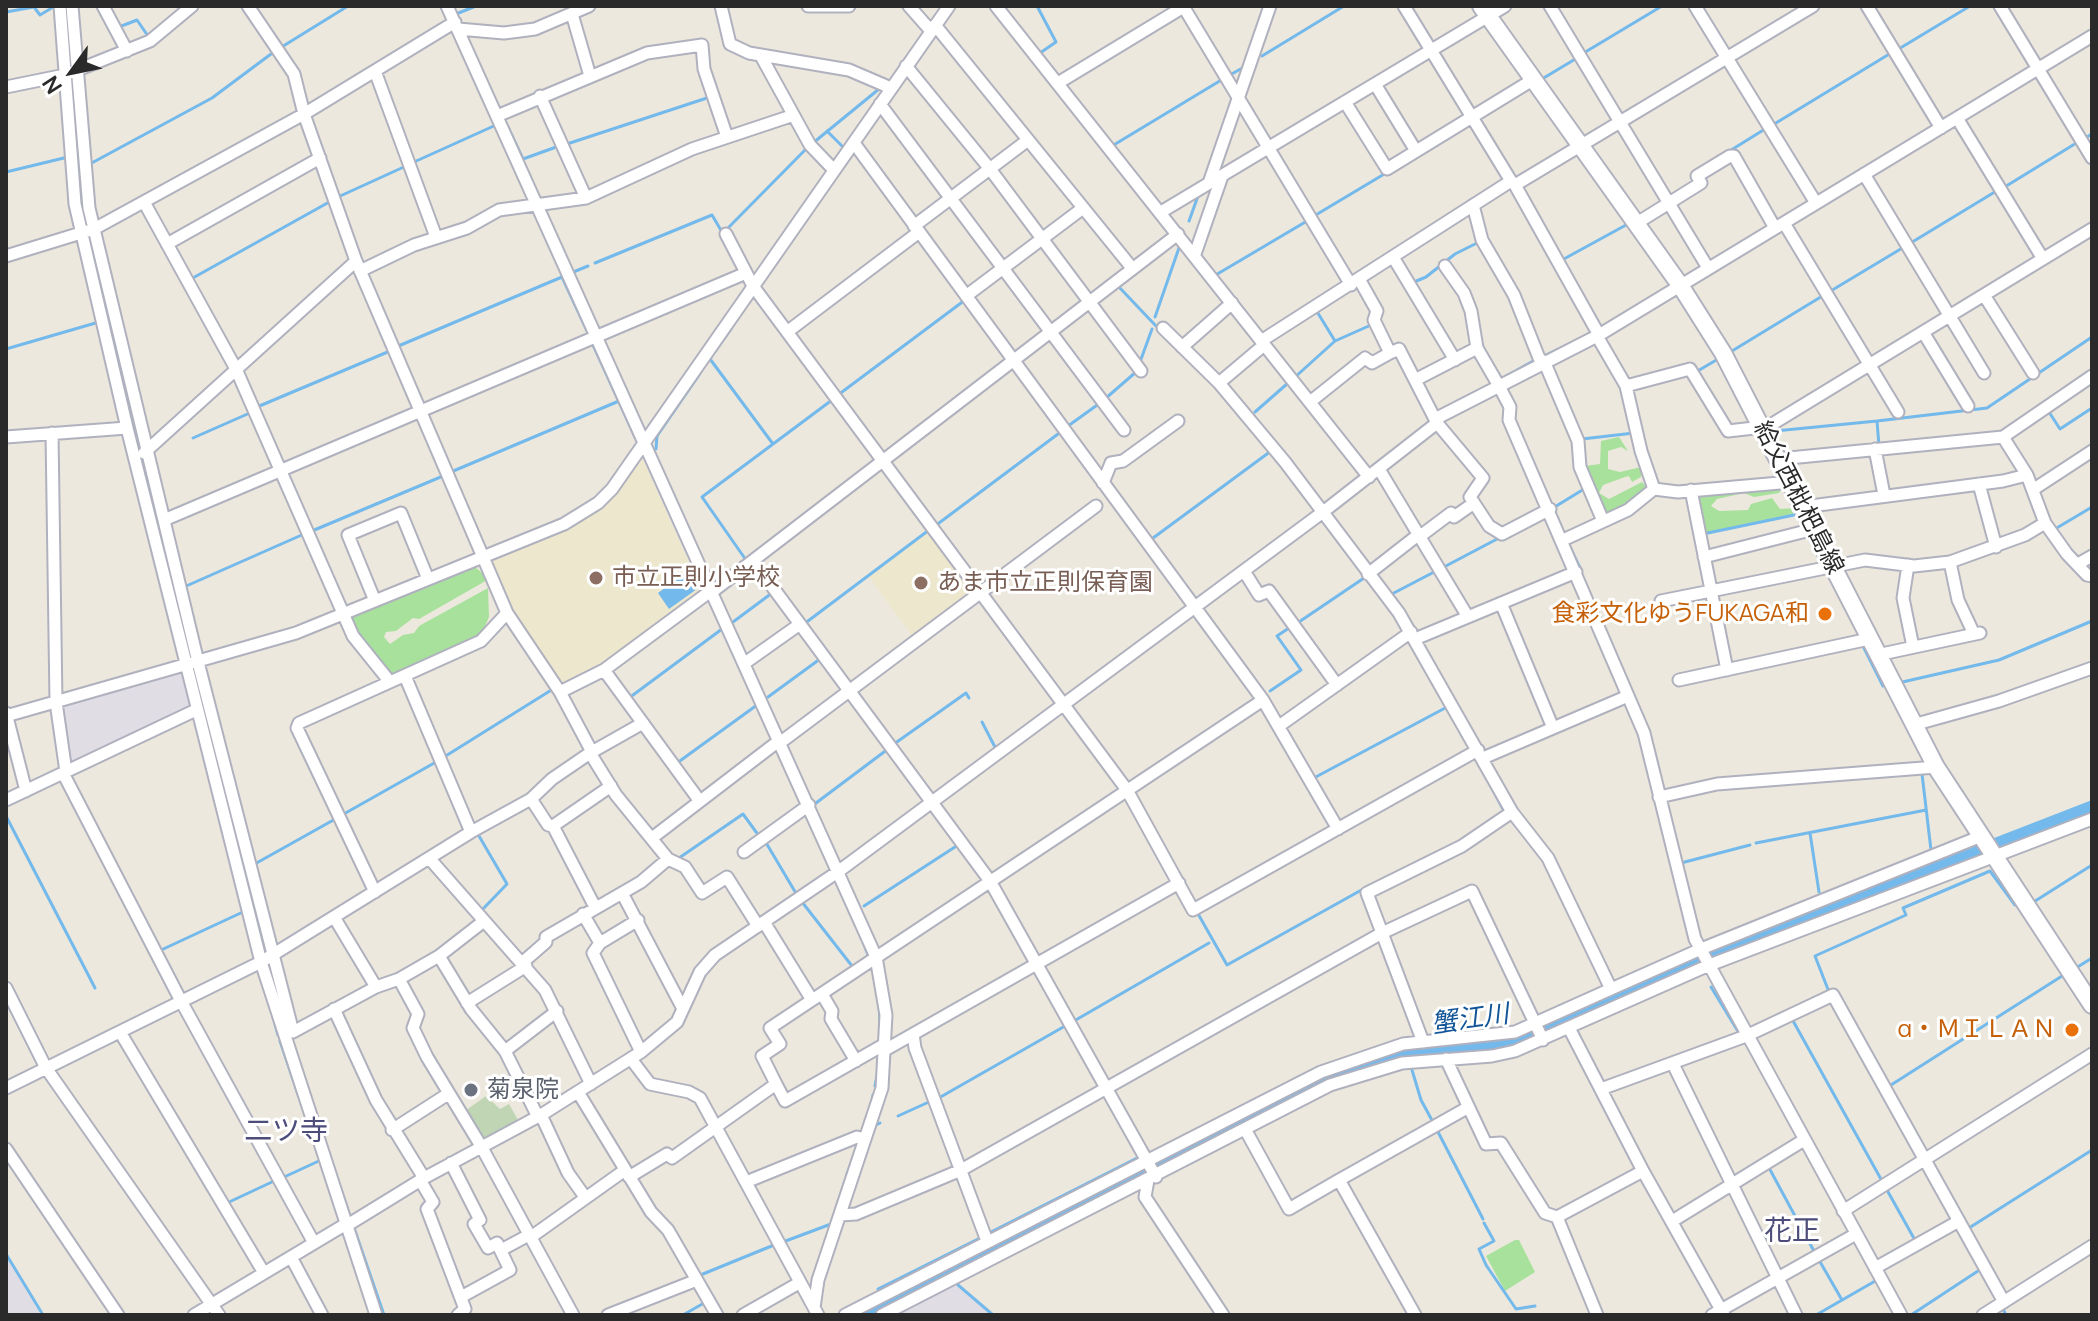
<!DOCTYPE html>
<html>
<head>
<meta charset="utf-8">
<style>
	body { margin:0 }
	#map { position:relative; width:2098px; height:1321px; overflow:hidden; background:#ece8dd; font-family:Manrope,sans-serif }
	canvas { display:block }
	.frame { position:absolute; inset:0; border:8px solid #2a2a2a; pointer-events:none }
	.north { position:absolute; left:32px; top:32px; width:80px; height:80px; -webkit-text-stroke:6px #fff; paint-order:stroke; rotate:237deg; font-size:22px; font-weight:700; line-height:32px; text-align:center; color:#2a2a2a }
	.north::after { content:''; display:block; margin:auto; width:28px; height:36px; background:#2a2a2a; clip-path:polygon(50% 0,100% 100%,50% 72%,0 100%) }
</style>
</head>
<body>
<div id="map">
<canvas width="2098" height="1321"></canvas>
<div class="frame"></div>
<div class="north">N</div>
</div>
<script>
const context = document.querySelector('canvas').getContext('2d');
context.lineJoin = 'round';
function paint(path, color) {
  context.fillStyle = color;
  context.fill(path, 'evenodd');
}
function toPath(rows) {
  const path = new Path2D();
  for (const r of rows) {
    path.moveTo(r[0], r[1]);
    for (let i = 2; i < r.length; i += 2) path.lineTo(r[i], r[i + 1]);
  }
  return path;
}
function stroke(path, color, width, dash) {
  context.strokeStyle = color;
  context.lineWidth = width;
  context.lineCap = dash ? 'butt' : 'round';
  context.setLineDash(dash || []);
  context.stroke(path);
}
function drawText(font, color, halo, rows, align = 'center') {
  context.font = font + ' Manrope,"Noto Sans JP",sans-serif';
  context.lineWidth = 6;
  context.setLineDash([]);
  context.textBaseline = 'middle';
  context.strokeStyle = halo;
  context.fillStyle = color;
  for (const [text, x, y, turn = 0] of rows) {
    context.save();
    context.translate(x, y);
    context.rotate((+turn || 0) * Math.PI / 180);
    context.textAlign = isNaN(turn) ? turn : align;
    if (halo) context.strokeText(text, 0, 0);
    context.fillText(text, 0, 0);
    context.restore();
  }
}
paint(toPath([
	[183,671,193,706,67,765,61,705],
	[6,1257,41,1315,6,1315],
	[953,1283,991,1315,893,1315]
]), '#e0dde5');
paint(toPath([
	[638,458,643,460,702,592,601,666,562,687,519,626,489,564,491,558,573,525],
	[930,530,974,593,913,637,869,577]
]), '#ede7cd');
paint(toPath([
	[1619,437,1628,451,1621,447,1608,451,1608,469,1620,472,1641,467,1641,477,1632,482,1629,476,1625,477,1603,485,1599,493,1609,499,1642,482,1648,489,1632,504,1604,517,1585,466,1600,464,1601,441],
	[1783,486,1779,493,1754,497,1744,493,1717,499,1711,506,1719,511,1748,510,1751,504,1772,498,1780,509,1795,508,1793,514,1704,533,1698,500,1705,491],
	[474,566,489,579,419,619,413,618,396,631,386,632,384,637,390,644,403,635,414,633,419,626,488,588,489,617,481,635,390,676,357,634,350,618],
	[1515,1240,1519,1240,1535,1272,1505,1291,1486,1256]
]), '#a8e19b');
paint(toPath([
	[486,1096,500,1109,509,1104,518,1120,482,1140,462,1113]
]), '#bfd5b4');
paint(toPath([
	[685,573,697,589,669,609,658,593],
	[2092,800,2092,813,1708,960,1519,1044,1494,1050,1406,1057,1328,1081,877,1315,853,1315,1323,1074,1404,1048,1492,1039,1698,953]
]), '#73b9eb');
stroke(toPath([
	[66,6,71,69],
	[1037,6,1056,42,1040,53],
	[6,12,34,7,40,15,55,6],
	[456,14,476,6],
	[119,27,137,20,148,36],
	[280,48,348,6],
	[1897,50,1970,6],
	[1582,54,1662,6],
	[1262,56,1344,6],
	[72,76,86,228],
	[1228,76,1246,66],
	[1542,79,1577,58],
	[505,121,523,159,559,146],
	[1771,126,1891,53],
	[827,131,843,147],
	[2085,138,2092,134],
	[813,143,879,89],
	[567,144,710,97],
	[1112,146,1223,79],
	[1728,152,1765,129],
	[414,162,496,125],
	[88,165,212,98,275,51],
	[840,171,855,151],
	[6,172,68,157],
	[2003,188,2078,142],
	[338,197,406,166],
	[1314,216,1386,173],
	[1189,221,1198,196],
	[727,229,806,149],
	[88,235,181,613],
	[1909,244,1998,190],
	[1562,260,1626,225],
	[595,263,712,215,722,232],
	[571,273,588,266],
	[1214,276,1307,221],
	[191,279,331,201],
	[1412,279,1414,282,1426,277,1455,254,1479,242],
	[1119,287,1156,326],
	[1829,292,1904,247],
	[1316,310,1335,341],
	[1155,317,1180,245],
	[593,345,635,437],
	[396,347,562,277,589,335],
	[6,349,99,322],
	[1732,351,1824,295],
	[1542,357,1575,341],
	[710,359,773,444],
	[1140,362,1152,329],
	[703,368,731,329],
	[1696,372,1718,359],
	[1294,378,1335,341,1371,325],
	[1503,378,1535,360],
	[838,395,965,300],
	[1106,398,1136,372],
	[257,407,390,351],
	[1255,412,1288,383],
	[2049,412,2060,429,2092,408],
	[1877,421,1987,408,2092,337],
	[1068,426,1100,403],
	[1775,431,1877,421,1879,446],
	[193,438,252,412],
	[1582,439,1634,433],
	[656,449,657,436,699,375],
	[451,472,619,401],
	[1553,508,1584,489],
	[1554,510,1565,536],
	[935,526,1058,434],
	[2055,529,2092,507],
	[312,531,443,476],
	[1703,534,1799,514],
	[1337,540,1379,595],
	[1149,541,1271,451],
	[1567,541,1581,570],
	[746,560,702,497,832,400],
	[1442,568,1499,538],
	[184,587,304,534],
	[1390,595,1436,571],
	[733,622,772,593],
	[804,624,929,530],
	[1296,624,1364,578],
	[1863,646,1883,686],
	[1898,683,1999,660,2092,621],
	[1270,691,1301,670,1277,636,1289,628],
	[768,697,820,659],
	[629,698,722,629],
	[206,717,266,954],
	[982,722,996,749],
	[894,744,966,693,969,698],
	[444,757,553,689],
	[677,763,757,705],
	[1922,774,1931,850],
	[1485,775,1504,811,1501,814],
	[1312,779,1447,707],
	[816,803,888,749],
	[342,815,436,762],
	[6,816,95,988],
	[1810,833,1819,892],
	[479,836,507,884,481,911],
	[765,841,797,895],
	[1756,843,1926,810],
	[679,858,743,814,759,836],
	[1681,863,1750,845],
	[253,865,337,818],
	[802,902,852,966],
	[2032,903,2092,865],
	[864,906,958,845],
	[1197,912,1227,965,1365,888],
	[864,944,868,955],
	[159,951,245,911],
	[268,961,274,985],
	[2076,968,2092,958],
	[1711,987,1739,1033],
	[1829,992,1815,956,1906,915,1903,908,1990,871,2015,905],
	[879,1005,880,1021],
	[273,1016,278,1035],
	[1792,1019,1882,1181],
	[1074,1021,1209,943],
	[280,1041,299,1097],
	[1412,1070,1421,1100,1434,1124],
	[1891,1085,2062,976],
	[875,1086,878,1070],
	[937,1099,1065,1026],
	[871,1106,873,1095],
	[898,1116,931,1101],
	[876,1125,880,1123],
	[1437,1130,1483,1219],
	[1768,1166,1815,1253],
	[847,1174,858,1144],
	[282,1178,321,1160],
	[341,1190,384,1315],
	[1887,1190,1916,1242],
	[227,1203,274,1181],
	[1484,1223,1494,1241,1479,1249,1486,1265,1516,1309,1535,1306],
	[1969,1228,2092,1150],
	[989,1233,1139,1157],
	[783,1242,831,1224,845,1181],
	[6,1254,43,1315],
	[1819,1260,1842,1300],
	[698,1276,774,1245],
	[958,1285,993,1315],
	[878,1289,980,1238],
	[2003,1309,2006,1315],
	[683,1315,704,1303],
	[1816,1315,1877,1280],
	[1911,1315,1981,1269]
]), '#73b9eb', 3);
const minor = toPath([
	[60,6,75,204,127,428,261,962,376,1315],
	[72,6,89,208,198,662,293,1032,376,987,399,979,439,956,484,921],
	[103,6,127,51],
	[248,6,294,74,304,114,356,261,507,613,560,692,592,752],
	[447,6,876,957,886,1015,882,1088,818,1280,814,1308],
	[721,6,730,44,749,53,849,70,891,88],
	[808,6,849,6],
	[909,6,931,31],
	[996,6,1369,477],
	[1183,6,1351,285],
	[1404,6,1511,181],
	[1550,6,1708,268],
	[1695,6,1816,203],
	[1867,6,1941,128],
	[2000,6,2092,158],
	[572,14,590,76],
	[935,25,1132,268],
	[458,29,504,33,535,29,589,6],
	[761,56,810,145,834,170],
	[906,66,990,169,1141,371],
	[375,71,436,237],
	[1058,83,1185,6],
	[1375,84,1416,151],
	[6,87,65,75,150,41,192,6],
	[540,96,586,198],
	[1345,102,1387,169,1534,79],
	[880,104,1124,430],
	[497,116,647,53,702,45,704,69,727,137],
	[1957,118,2043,259],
	[854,143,1263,700,1338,829],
	[1864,174,1984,373],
	[1209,183,1270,6],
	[1515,185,1599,335],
	[144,202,236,369,353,636,390,682],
	[1473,205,1482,240,1514,295,1541,363],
	[1161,212,1505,6],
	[1637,223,1701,183,1697,176,1730,156,1734,156,1775,228],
	[1784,223,1898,412],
	[914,226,1028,140],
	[726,234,753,286,1127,790,1193,910,1478,750],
	[167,244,320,158],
	[1195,254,1222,176],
	[6,256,94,229,304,114,455,22],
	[1393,257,1455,360],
	[1445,266,1464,293,1471,311,1477,348],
	[360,271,414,245,467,228,499,210,586,198,692,149,791,116],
	[1359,279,1377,311,1374,320,1390,353,1399,349,1437,423,1483,478,1470,497,1489,526,1502,534,1550,509],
	[1984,295,2033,373],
	[966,296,1083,208],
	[1163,328,1219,383,1285,462,1399,613,1512,812,1462,846,1367,893,1423,1042],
	[787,332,919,232],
	[1923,332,1968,406],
	[1597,336,1626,386,1641,451,1654,489,1678,492,1791,482],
	[1261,341,1511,181,1515,185,1813,6],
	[1182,347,1232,303],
	[1544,361,1578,441,1580,467,1603,521],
	[1417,379,1477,348,1499,386,1510,407,1509,420,1644,733,1695,939,1901,1315],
	[1219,383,1264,345],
	[1626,386,1690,369,1728,431,1763,427],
	[1310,402,1365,358,1372,363,1390,353],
	[1764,429,2092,229],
	[52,433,56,702,66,772],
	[6,437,127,428],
	[1875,449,1884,495],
	[144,453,356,261],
	[1779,459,2003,437],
	[1379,469,1468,617],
	[2027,475,2003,437,2092,376],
	[1103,483,1111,463,1123,461,1178,421],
	[1979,484,1996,547],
	[2034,489,2092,451],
	[1691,490,1727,670],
	[1803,507,2003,481,2027,475,2045,523,2067,554,2087,575,2092,576],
	[164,520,746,273],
	[1419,537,1451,513,1454,517,1474,503],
	[1563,540,1628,510,1654,489],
	[1704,557,1814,529],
	[754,562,990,881,1156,1177],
	[1950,562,1958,600,1974,634],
	[2078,564,2092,556],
	[1908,565,1903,598,1913,647],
	[1244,571,1259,595,1269,591,1337,685],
	[1368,574,1418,535],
	[712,592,1178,234],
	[375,601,348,535,401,513,428,579],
	[1661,601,1865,560,1914,566,1950,562,2025,535,2045,523],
	[1501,603,1553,728],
	[1415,639,1576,572],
	[1877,655,1980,633],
	[745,663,800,624],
	[604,670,699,800],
	[405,676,471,832],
	[1679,680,1869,639],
	[560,692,604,670,712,590],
	[6,713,26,791],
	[6,716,296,633,564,524,598,503,612,489,949,6],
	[1913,725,1999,701,2092,668],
	[1279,726,1411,632],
	[781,742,1096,506],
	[1483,758,1628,696],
	[63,773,181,1001,314,1243],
	[1659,797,1717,784,1936,767],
	[531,799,548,825,553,826,611,786],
	[6,800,196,710],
	[553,826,595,907],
	[652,838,780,740],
	[744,852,809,805],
	[429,858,545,990,591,1084],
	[668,859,685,867,702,893,727,877,758,926],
	[375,892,297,728,299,723,481,641,507,613],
	[622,893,682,1007],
	[583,914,600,943,593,953,641,1052],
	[334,917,376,987],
	[764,922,812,1000],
	[600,943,638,920],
	[439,956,471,1009,505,1051,538,1117],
	[523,962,546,942,546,937,641,882,668,859,616,795,590,753],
	[399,979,418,1014,413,1028,427,1057,481,1146,573,1315],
	[6,988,46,1068,219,1315],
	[1611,989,1701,949,1979,837],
	[822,994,832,1011,831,1019,856,1061],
	[467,1003,526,966],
	[334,1009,376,1100,424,1178],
	[1569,1028,1643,1171,1724,1315],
	[120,1032,264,1273],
	[913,1034,915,1048,987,1241],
	[885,1050,1179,883],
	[505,1051,557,1011],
	[631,1059,650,1084,689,1092,700,1098,818,1315],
	[1446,1059,1486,1144,1501,1143,1545,1213,1557,1217,1597,1315],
	[1673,1064,1796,1315],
	[776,1084,762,1056,780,1044,770,1028,1263,700],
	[6,1088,261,962,471,832,531,799,552,779,590,753,643,723],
	[1601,1089,1746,1036,1833,995,2004,1302],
	[578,1092,651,1212,668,1230,717,1315],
	[541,1115,568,1173,585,1197],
	[1245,1129,1289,1209,1339,1180,1415,1315],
	[392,1130,448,1094],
	[6,1149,118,1315],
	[451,1163,480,1220,474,1224,488,1248,497,1243,510,1270,461,1297],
	[629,1177,667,1154,672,1158,776,1084,785,1101,885,1044],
	[420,1180,433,1202,427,1209,465,1309,458,1315],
	[1148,1180,1145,1197,1223,1315],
	[1339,1180,1467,1108],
	[746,1182,857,1137,865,1139],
	[1843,1211,2092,1054],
	[840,1215,856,1214,961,1170,1382,933,1472,891,1543,1040],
	[1557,1217,1643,1171],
	[1674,1220,1804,1140],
	[346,1226,424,1178,541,1115,641,1052,677,1022,700,972,715,955,839,871,1323,512,1437,423,1439,417,1599,335,2092,36],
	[531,1237,625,1170],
	[501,1250,529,1235],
	[291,1257,322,1315],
	[1875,1268,1959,1221],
	[194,1315,346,1224],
	[608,1315,697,1280],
	[743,1315,799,1283],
	[845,1315,1321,1072,1403,1044,1515,1032,1611,989,1548,858,1512,812],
	[882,1315,1330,1085,1402,1063,1492,1056,1515,1051,1707,966,2092,819],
	[1712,1315,1856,1234],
	[1983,1315,2092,1246]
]);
const secondary = toPath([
	[1481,6,1680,285,1723,353,1936,767,2092,1005]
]);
stroke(minor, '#b0b1be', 15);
stroke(secondary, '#b0b1be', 20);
stroke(minor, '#fff', 11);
stroke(secondary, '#fff', 16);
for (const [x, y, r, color] of [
	[596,578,8,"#8d6e63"],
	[921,583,8,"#8d6e63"],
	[1825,614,8,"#e8710a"],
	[2072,1030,8,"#e8710a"],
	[471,1090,8,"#6b7280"]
]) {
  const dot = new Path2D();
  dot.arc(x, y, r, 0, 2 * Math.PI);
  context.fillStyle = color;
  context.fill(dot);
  stroke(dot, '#fff', 3);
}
drawText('24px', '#2a2a2a', '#fff', [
	["給父西枇杷島線",1798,498,63]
]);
drawText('24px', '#785e54', '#fff', [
	["市立正則小学校",612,578],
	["あま市立正則保育園",937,583]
], 'left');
drawText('24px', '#c56008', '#fff', [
	["食彩文化ゆうFUKAGA和",1809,614],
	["α・ＭＩＬＡＮ",2056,1030]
], 'right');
drawText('24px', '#5b616d', '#fff', [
	["菊泉院",487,1090]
], 'left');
drawText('italic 26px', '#125597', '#fff', [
	["蟹江川",1470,1020,-8]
]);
drawText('28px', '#4c4d7a', '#fff', [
	["二ツ寺",286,1132],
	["花正",1792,1232]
]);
</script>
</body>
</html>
